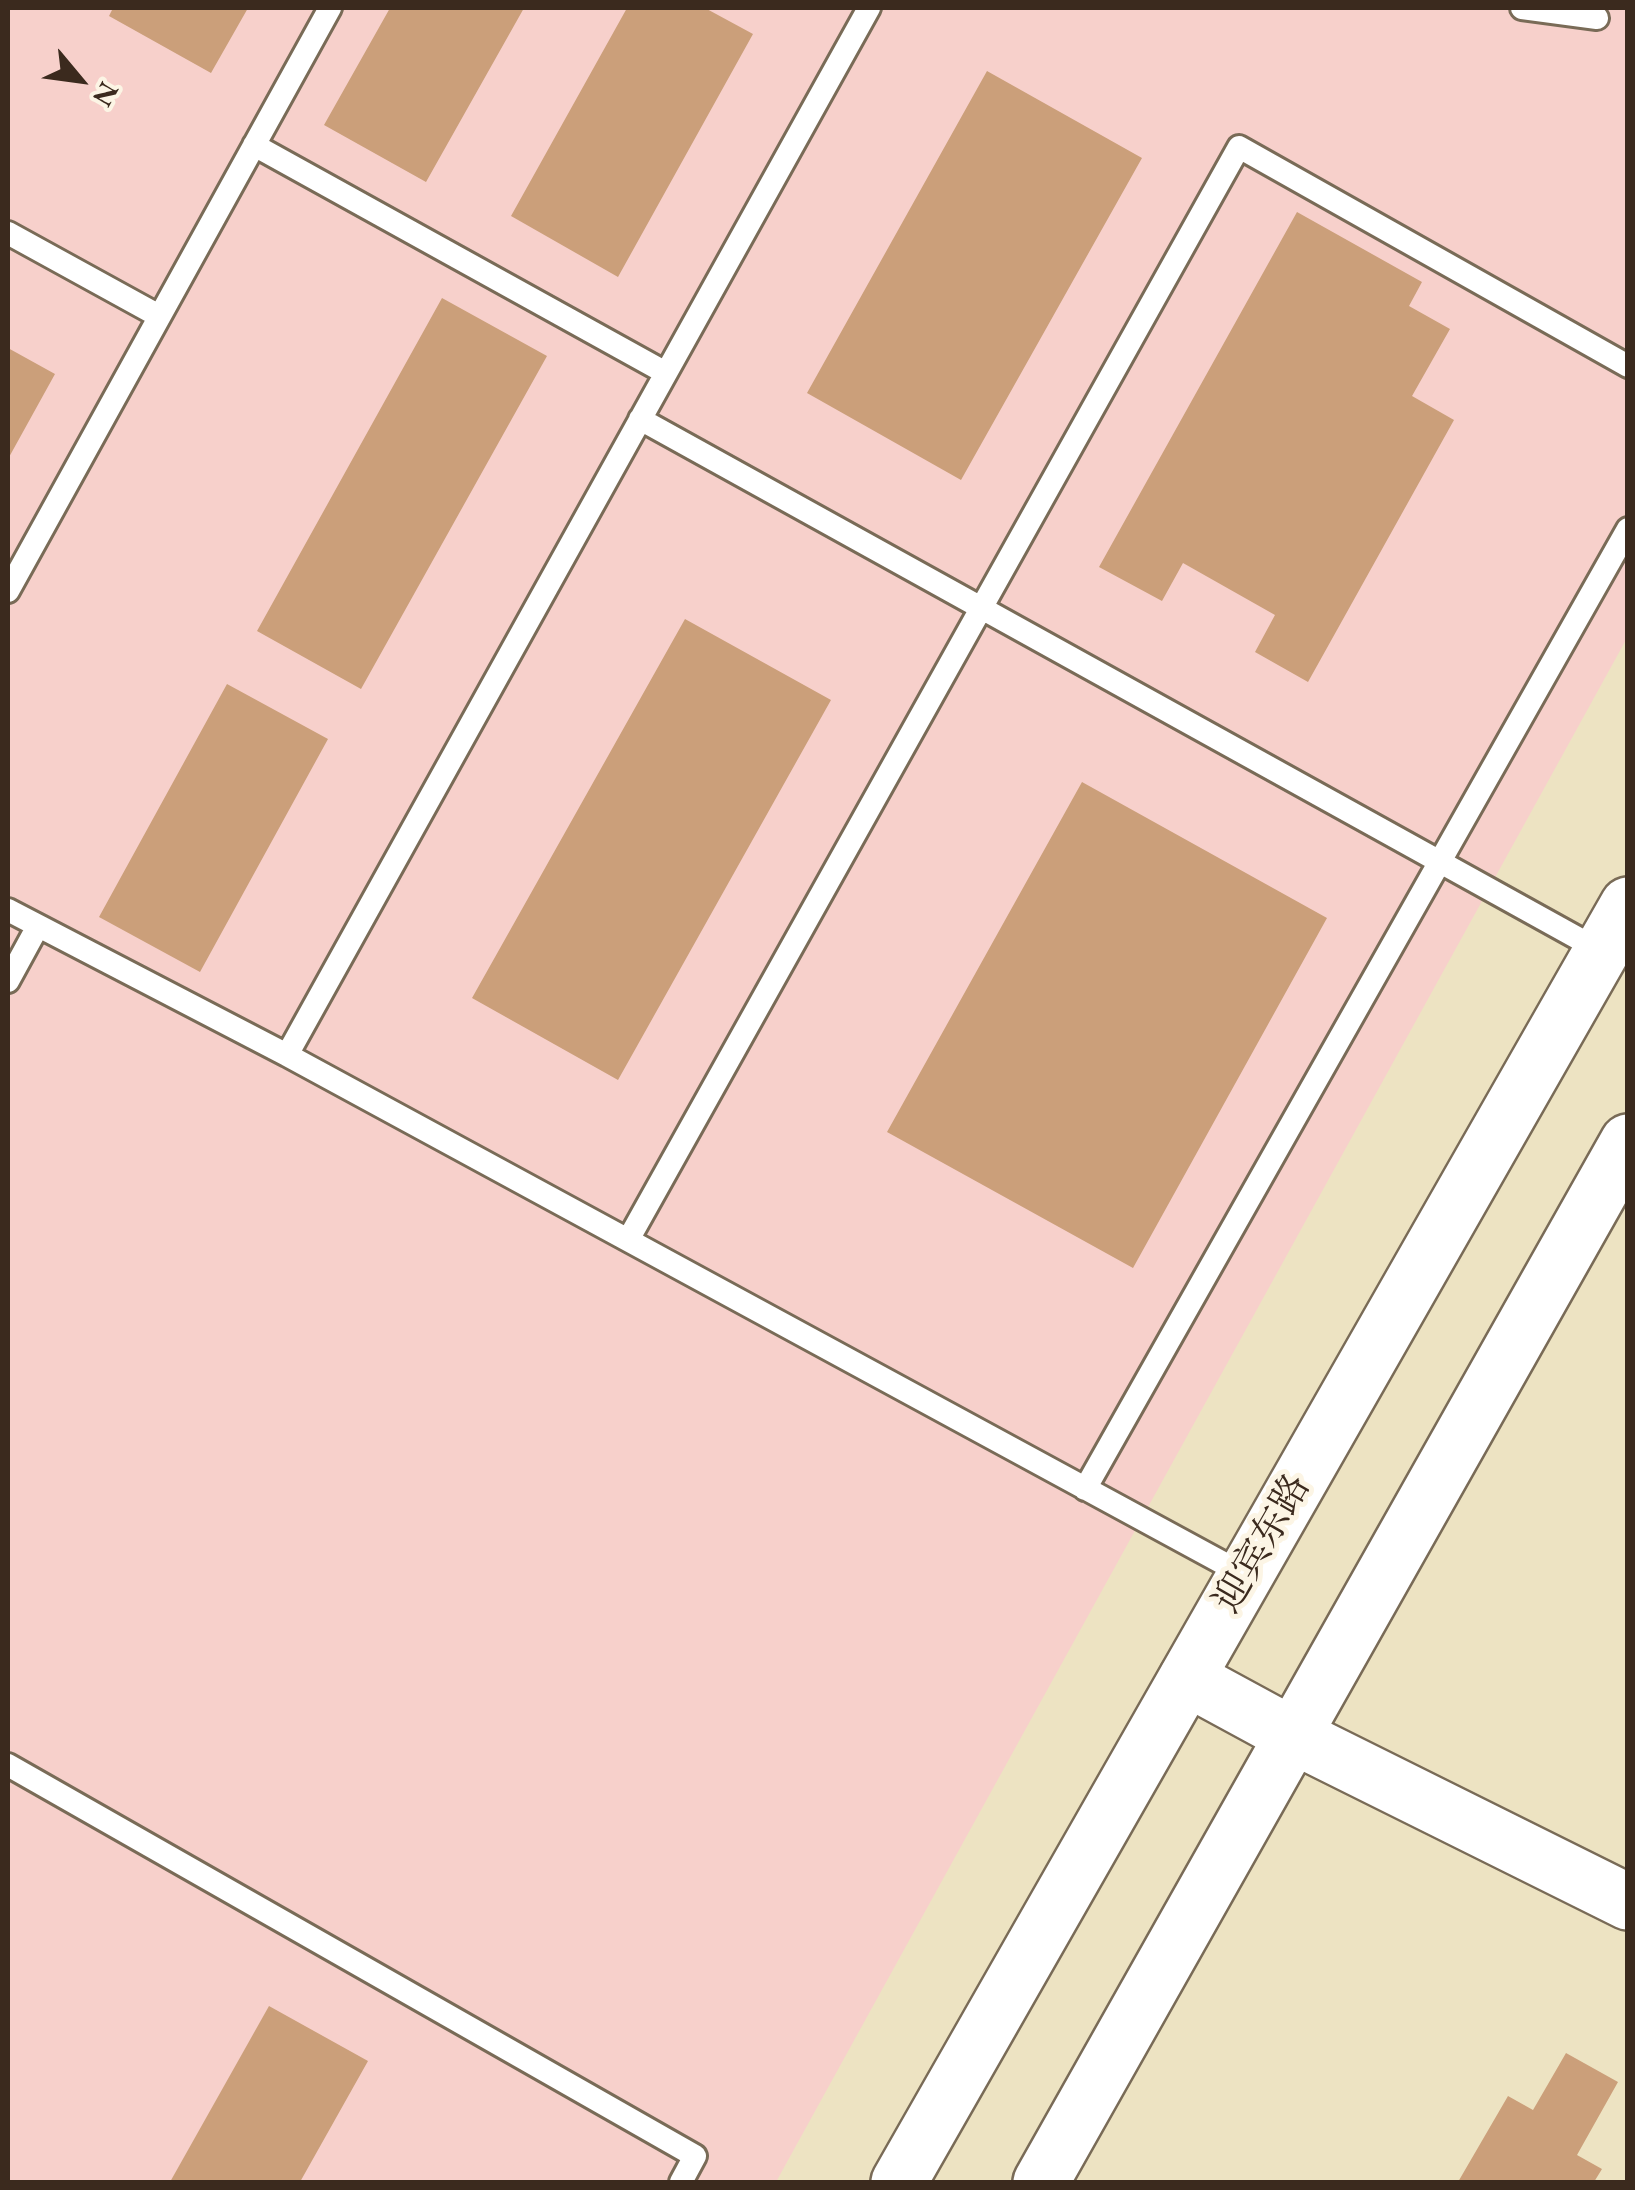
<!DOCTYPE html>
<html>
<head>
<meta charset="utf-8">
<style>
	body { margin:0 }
	#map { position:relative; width:1635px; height:2190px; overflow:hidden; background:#ede3c2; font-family:"EB Garamond",serif }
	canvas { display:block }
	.frame { position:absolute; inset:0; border:10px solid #3b2a1e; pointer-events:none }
	.north { position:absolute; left:30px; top:30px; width:100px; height:100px; -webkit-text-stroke:8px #fcf5e5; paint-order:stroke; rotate:119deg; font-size:28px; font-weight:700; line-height:40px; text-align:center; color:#3b2a1e }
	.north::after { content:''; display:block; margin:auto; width:35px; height:45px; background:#3b2a1e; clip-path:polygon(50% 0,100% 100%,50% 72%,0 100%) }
</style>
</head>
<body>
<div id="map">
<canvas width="1635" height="2190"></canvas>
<div class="frame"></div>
<div class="north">N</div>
</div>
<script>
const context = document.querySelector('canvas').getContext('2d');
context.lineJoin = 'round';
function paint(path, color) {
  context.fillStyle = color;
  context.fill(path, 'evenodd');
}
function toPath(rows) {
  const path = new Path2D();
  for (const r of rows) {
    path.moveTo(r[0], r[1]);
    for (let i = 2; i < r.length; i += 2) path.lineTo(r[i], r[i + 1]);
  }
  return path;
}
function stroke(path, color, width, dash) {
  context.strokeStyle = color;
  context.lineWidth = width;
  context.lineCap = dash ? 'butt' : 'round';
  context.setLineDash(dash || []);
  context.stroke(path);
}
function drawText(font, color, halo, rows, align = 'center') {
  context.font = font + ' "EB Garamond","Noto Serif SC",serif';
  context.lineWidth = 10;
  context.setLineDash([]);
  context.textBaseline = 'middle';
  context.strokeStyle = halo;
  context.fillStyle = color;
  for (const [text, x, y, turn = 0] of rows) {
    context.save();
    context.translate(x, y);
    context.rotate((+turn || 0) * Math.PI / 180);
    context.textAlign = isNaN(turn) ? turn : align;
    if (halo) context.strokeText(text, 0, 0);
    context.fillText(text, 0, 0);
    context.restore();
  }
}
paint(toPath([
	[8,8,1624,8,1628,14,1627,638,776,2182,8,2182]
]), '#f7d0cb');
paint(toPath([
	[113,8,248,8,211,73,109,16],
	[390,8,524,8,426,182,324,125],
	[627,8,705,8,753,34,618,277,511,216],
	[987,71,1142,158,961,480,807,393],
	[1297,212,1422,282,1409,306,1450,329,1412,396,1454,420,1308,682,1255,652,1275,615,1183,563,1162,601,1099,567],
	[442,298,547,356,361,689,257,631],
	[8,348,55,374,8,459],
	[685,619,831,700,618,1080,472,998],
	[227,684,328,739,200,972,99,917],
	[1082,782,1327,918,1133,1268,887,1132],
	[269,2006,368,2061,300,2182,170,2182],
	[1566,2053,1618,2082,1577,2155,1602,2169,1594,2182,1458,2182,1508,2096,1533,2110]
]), '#cb9f7a');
const service = toPath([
	[869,8,287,1055,1245,1575],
	[1522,8,1597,18],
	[254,145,666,373],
	[8,233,159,316],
	[640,419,1601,951],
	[8,591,330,8],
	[8,910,287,1055],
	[8,981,38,926],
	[628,1240,1239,147,1628,366],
	[1085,1489,1628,529],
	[8,1765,695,2156,681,2182]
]);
const tertiary = toPath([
	[1187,1678,1292,1735,1628,1902]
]);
const trunk = toPath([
	[899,2182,1628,905],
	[1041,2182,1628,1142]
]);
stroke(service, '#796b57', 28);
stroke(tertiary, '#796b57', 60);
stroke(trunk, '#796b57', 60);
stroke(service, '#fff', 22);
stroke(tertiary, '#fff', 55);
stroke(trunk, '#fff', 55);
drawText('38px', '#3b2a1e', '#fcf5e5', [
	["迎宾东路",1263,1544,-60]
]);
</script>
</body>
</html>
